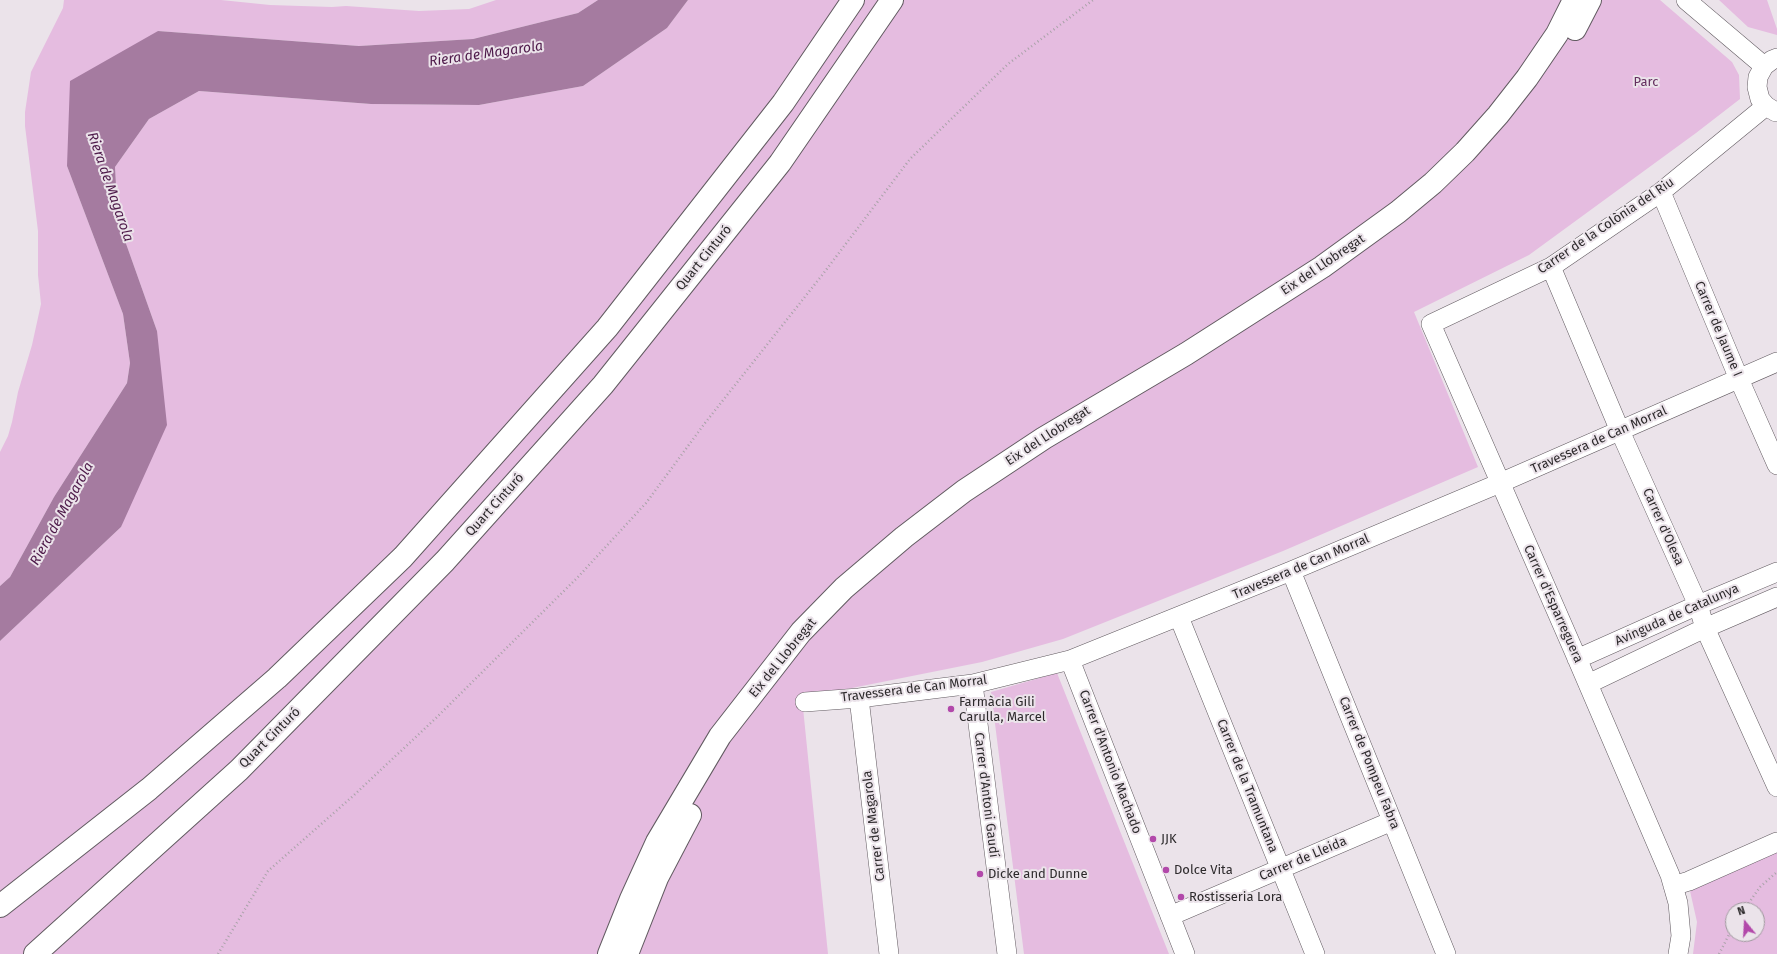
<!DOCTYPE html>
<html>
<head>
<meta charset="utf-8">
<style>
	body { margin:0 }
	#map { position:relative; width:1777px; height:954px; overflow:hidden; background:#ebe3ea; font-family:"Fira Sans",sans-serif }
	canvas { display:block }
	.north { position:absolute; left:1725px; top:902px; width:40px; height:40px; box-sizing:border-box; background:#ebe3ea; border:1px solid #9f999e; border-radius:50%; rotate:342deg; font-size:11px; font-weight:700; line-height:16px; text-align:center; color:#2d2a2c }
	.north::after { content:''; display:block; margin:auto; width:14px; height:18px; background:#b248aa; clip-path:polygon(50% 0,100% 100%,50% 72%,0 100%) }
</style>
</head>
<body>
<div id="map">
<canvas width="1777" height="954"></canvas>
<div class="north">N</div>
</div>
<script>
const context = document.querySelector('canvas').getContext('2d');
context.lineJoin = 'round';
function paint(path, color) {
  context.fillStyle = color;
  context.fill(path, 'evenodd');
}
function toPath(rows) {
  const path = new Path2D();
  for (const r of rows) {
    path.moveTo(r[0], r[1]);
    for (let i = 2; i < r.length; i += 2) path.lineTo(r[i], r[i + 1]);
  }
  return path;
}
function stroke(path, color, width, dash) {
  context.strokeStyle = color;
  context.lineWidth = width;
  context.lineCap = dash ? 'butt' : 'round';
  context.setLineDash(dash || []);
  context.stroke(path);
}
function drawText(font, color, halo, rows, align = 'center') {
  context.font = font + ' "Fira Sans",sans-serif';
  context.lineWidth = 4;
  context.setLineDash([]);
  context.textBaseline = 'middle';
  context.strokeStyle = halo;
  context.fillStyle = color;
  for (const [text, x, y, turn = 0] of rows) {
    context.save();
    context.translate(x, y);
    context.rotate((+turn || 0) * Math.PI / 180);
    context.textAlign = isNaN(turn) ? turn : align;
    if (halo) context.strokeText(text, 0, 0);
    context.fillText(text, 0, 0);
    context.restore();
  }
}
paint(toPath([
	[64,0,221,0,270,5,332,7,346,6,419,11,469,9,496,0,598,0,578,13,473,39,359,46,158,31,67,166,123,314,130,363,127,383,54,497,10,577,0,586,0,452,8,436,12,422,18,392,32,345,41,304,38,275,38,231,25,126,25,112,31,72,63,8],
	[688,0,1660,0,1732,62,1739,75,1740,99,1696,133,1529,255,1414,312,1478,467,1283,551,1063,639,982,662,802,698,828,954,0,954,0,641,121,527,157,331,118,221,115,167,149,119,199,91,371,104,479,105,583,86,667,28],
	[1719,0,1767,0,1777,29,1777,35,1748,27],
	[1057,673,1169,954,1024,954,991,692],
	[1777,852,1777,954,1693,954,1697,922,1690,891],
	[1733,910,1757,910,1757,934,1733,934]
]), '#e5bce0');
paint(toPath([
	[598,0,688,0,667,28,583,86,479,105,371,104,199,91,149,119,115,167,118,221,157,331,167,425,121,527,0,641,0,586,10,577,54,497,127,383,130,363,123,314,67,166,70,81,158,31,359,46,473,39,578,13]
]), '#a57ba0');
const minor = toPath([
	[1686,0,1764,66],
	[1776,112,1766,106,1760,99,1757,87,1758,77,1764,66,1772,60,1777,58],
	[1661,192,1739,379,1777,465],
	[1551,267,1620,431,1698,605,1705,628,1777,787],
	[1291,571,1446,954],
	[1179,617,1315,954],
	[1577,659,1698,605,1777,572],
	[1070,660,1185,954],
	[973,684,1007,954],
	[1588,684,1705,628,1777,597],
	[859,698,889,954],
	[805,702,859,698,973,684,1070,660,1291,571,1500,483,1777,362],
	[1673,886,1689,881,1777,842],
	[1170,916,1392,821],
	[1678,954,1681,936,1678,903,1670,875,1573,649,1431,324,1551,267,1661,192,1766,106]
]);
const highway = toPath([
	[1575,29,1590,0],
	[0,906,149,789,277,678,403,557,607,328,783,103,853,0],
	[35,954,239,770,445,561,603,385,780,163,892,0],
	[609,954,631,899,657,842,720,736,801,632,844,588,904,537,964,491,1044,438,1186,354,1322,267,1398,212,1433,183,1465,152,1498,115,1527,78,1557,34,1574,0],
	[627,954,657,878,690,815]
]);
stroke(minor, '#625b61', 20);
stroke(highway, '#625b61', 24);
stroke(toPath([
	[1744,910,1760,887,1777,872],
	[218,954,268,871,353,796,436,718,578,577,646,503,705,423,823,274,910,159,1008,64,1093,0],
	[1719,954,1733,927]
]), '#a9a2a8', 2.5, [1, 3]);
stroke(minor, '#fff', 19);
stroke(highway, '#fff', 22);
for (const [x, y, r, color] of [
	[951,709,4,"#b248aa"],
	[1153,839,4,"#b248aa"],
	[1166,870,4,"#b248aa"],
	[980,874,4,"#b248aa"],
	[1181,897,4,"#b248aa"]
]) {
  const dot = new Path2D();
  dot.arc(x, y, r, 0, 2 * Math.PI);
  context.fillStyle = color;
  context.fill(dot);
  stroke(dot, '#ebe3ea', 1.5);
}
drawText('13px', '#642f5f', '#ebe3ea', [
	["Parc",1646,82]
]);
drawText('13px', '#2d2a2c', '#ebe3ea', [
	["Carrer de la Colònia del Riu",1606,226,-34],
	["Quart Cinturó",704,258,-51],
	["Eix del Llobregat",1323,265,-34],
	["Carrer de Jaume I",1718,329,67],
	["Eix del Llobregat",1048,436,-33],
	["Travessera de Can Morral",1599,440,-24],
	["Quart Cinturó",495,505,-48],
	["Carrer d'Olesa",1663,527,66],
	["Travessera de Can Morral",1301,567,-23],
	["Carrer d'Esparreguera",1553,604,66],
	["Avinguda de Catalunya",1677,615,-24],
	["Eix del Llobregat",783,658,-51],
	["Travessera de Can Morral",914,689,-7],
	["Quart Cinturó",270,738,-45],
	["Carrer d'Antonio Machado",1110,762,69],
	["Carrer de Pompeu Fabra",1369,763,68],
	["Carrer de la Tramuntana",1247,786,68],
	["Carrer d'Antoni Gaudí",986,795,83],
	["Carrer de Magarola",874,826,-97],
	["Carrer de Lleida",1303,859,-23]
]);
drawText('13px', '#2d2a2c', '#ebe3ea', [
	["Farmàcia Gili",959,702],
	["Carulla, Marcel",959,717],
	["JJK",1161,839],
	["Dolce Vita",1174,870],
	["Dicke and Dunne",988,874],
	["Rostisseria Lora",1189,897]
], 'left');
drawText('italic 14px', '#4d1949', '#ebe3ea', [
	["Riera de Magarola",486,54,-8],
	["Riera de Magarola",110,187,71],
	["Riera de Magarola",62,514,-61]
]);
</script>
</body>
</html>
